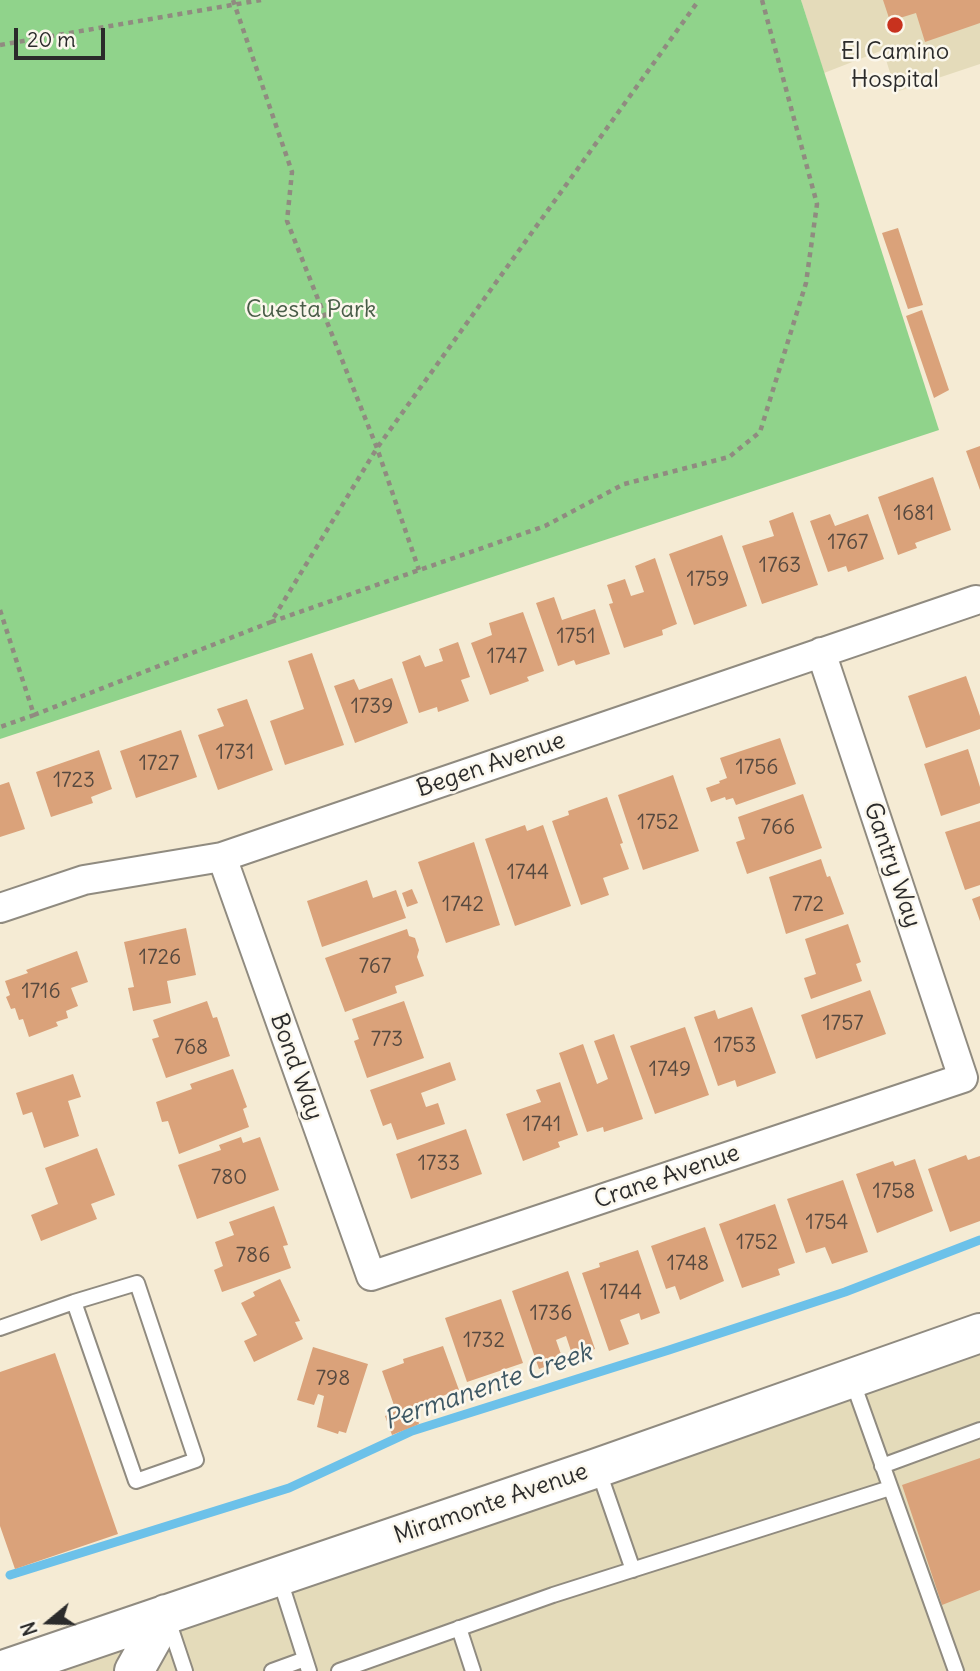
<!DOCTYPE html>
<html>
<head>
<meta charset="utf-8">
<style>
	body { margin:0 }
	#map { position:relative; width:980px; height:1671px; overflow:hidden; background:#f5ebd4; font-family:Delius,sans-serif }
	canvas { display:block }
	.north { position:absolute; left:14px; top:1587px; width:70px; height:70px; -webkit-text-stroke:5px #fbf7ec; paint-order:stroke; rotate:251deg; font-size:19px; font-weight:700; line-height:28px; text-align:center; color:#2b2b2b }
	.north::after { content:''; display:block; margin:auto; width:24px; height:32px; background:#2b2b2b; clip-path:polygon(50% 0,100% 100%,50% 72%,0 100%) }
	.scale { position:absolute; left:14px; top:28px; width:91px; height:32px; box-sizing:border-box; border:4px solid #2b2b2b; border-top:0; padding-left:9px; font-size:21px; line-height:24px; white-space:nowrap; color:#2b2b2b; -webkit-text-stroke:5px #fbf7ec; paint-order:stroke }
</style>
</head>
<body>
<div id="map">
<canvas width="980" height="1671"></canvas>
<div class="north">N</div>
<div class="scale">20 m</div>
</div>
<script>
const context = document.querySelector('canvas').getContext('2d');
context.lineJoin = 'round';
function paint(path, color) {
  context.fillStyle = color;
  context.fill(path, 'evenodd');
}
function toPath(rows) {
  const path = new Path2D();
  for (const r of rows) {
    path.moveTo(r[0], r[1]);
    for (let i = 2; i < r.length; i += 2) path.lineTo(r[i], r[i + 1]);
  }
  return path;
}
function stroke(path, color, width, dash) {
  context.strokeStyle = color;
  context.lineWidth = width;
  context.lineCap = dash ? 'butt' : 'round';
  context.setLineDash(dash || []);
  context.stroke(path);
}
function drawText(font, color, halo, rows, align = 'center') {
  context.font = font + ' Delius,sans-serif';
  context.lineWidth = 5;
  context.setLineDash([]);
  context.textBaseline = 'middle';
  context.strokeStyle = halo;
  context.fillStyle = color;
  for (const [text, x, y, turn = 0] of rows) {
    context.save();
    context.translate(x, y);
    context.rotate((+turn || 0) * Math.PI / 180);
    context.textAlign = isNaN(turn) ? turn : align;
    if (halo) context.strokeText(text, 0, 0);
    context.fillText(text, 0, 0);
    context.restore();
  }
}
paint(toPath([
	[801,0,980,0,980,64,896,92,883,50,824,73],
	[980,1333,980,1671,2,1671]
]), '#e4dbba');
paint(toPath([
	[0,0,801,0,939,430,0,739]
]), '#90d38b');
stroke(toPath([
	[10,1575,289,1488,412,1431,669,1350,845,1292,980,1240]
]), '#6cc1e9', 9);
paint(toPath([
	[883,0,980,0,980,23,925,42,916,13,890,21],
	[898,228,923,305,908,309,882,233],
	[922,310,949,390,934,398,906,316],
	[980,446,980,490,966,451],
	[933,477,951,530,915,543,917,548,898,555,878,497],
	[793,512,818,585,762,604,742,546,774,536,769,521],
	[830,514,835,526,868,514,884,559,848,572,846,566,828,572,810,521],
	[722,535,747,606,694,625,669,554],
	[655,558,677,624,662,630,663,635,624,648,609,604,613,603,607,585,625,579,631,596,644,592,635,566],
	[554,597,562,620,595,609,610,654,576,665,574,660,558,666,536,603],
	[523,612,544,671,527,677,529,681,490,695,471,643,492,635,489,623],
	[458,642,470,677,461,680,469,701,438,712,437,707,419,713,402,662,420,655,425,667,443,661,439,649],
	[312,653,344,745,285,765,270,721,304,709,288,661],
	[966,676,980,716,980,729,926,748,908,696],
	[392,678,408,723,355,743,334,686,354,679,359,690],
	[247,699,273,770,218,790,198,735,224,726,217,709],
	[181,730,197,777,136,798,120,751],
	[780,738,796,784,736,805,733,798,726,800,725,797,711,802,706,788,720,783,719,781,727,778,720,758],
	[968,749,980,787,980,803,941,816,924,764],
	[99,750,112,789,91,797,93,803,51,817,36,772],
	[673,775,699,851,643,870,618,795],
	[9,782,25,829,0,837,0,785],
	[803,794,822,848,747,874,736,842,745,839,738,817],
	[607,797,623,843,620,844,629,869,603,878,609,895,581,905,552,821,569,815,568,811],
	[980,821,980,885,965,890,945,832],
	[525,825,527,831,543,825,571,906,515,926,485,839],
	[474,842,500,925,446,943,418,862],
	[821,859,827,877,830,876,844,914,786,934,769,877],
	[367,880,373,898,396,890,406,918,322,947,307,901],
	[412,889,418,903,407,907,402,893],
	[980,896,980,921,972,899],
	[848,924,861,962,856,964,862,981,811,999,804,978,816,974,805,939],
	[186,928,196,975,167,981,171,1003,133,1011,128,988,134,987,124,942],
	[407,929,409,936,415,938,419,950,417,957,424,976,395,986,397,993,345,1012,325,958],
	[77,951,88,982,71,988,78,1006,66,1011,68,1018,56,1022,58,1026,29,1037,23,1019,19,1020,15,1008,11,1009,6,997,10,995,5,981,28,973,26,970],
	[870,990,886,1034,816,1059,801,1015],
	[207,1001,213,1018,217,1017,230,1056,166,1078,152,1039,159,1037,153,1020],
	[404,1001,424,1058,367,1078,354,1041,359,1039,352,1019],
	[752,1007,776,1073,737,1087,735,1080,718,1086,694,1017,715,1010,718,1019],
	[685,1027,709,1095,655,1114,630,1046],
	[614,1034,643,1119,604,1132,603,1127,587,1132,559,1053,583,1044,597,1084,608,1079,594,1041],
	[450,1062,456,1080,421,1093,426,1107,438,1103,445,1124,397,1140,391,1123,383,1126,370,1090],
	[233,1069,247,1107,243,1109,249,1127,179,1154,168,1121,162,1122,156,1102,192,1089,190,1084],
	[73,1074,81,1097,68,1101,79,1136,44,1148,32,1112,23,1115,16,1093],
	[560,1082,578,1135,558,1142,560,1147,523,1161,506,1114,541,1102,536,1090],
	[466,1129,482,1174,411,1199,396,1154],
	[241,1137,243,1143,260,1137,279,1190,197,1219,178,1165,221,1150,219,1145],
	[97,1148,115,1195,91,1204,97,1219,41,1241,31,1215,58,1204,45,1168],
	[966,1155,968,1160,980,1156,980,1221,950,1232,928,1169],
	[915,1159,933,1211,877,1233,856,1174,893,1161,895,1166],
	[843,1180,868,1252,832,1264,825,1247,806,1253,787,1199],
	[775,1204,795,1263,778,1269,780,1275,742,1288,719,1224],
	[274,1206,288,1245,283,1246,291,1268,222,1292,214,1270,223,1266,215,1242,234,1235,229,1222],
	[705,1227,724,1281,680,1300,675,1286,666,1289,651,1246],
	[638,1250,660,1313,641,1320,639,1313,620,1320,629,1344,609,1351,582,1273,600,1267,599,1263],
	[568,1271,595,1349,573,1357,566,1336,556,1340,563,1360,539,1369,512,1291],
	[280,1279,300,1321,295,1322,303,1339,254,1362,244,1341,257,1335,241,1303,255,1296,253,1292],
	[501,1299,523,1363,467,1382,445,1318],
	[443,1346,459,1390,414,1406,419,1424,392,1435,385,1416,396,1411,382,1371,404,1363,403,1359],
	[313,1347,368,1364,346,1433,339,1431,338,1434,317,1427,324,1396,318,1394,314,1405,297,1400],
	[55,1353,118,1534,15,1569,0,1526,0,1372],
	[980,1458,980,1590,942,1605,902,1485]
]), '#daa27a');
const lane = toPath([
	[0,1328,74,1302,137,1283,196,1460,136,1481,74,1302],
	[852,1380,956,1671],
	[882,1466,980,1430],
	[598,1469,633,1570],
	[279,1577,309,1671],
	[169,1623,185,1671],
	[459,1628,473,1671],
	[272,1671,305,1659],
	[339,1671,553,1595,890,1488]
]);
const street = toPath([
	[222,857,371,1276,963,1078,821,652],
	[0,908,84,880,222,857,976,600]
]);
const secondary = toPath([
	[0,1671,597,1468,980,1333],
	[134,1671,166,1614]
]);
stroke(lane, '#908b80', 18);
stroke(street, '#908b80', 32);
stroke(secondary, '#908b80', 42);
stroke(toPath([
	[233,0,292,172,287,221,377,448,419,570],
	[0,45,261,0],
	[0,610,34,715,0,727],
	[271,622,545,526,624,484,729,457,760,432,806,283,817,204,762,0],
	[34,715,271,622,377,448,699,0]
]), '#908b80', 4.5, [5, 5]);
stroke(lane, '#fff', 14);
stroke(street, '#fff', 28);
stroke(secondary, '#fff', 38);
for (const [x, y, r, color] of [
	[895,25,9,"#c8321e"]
]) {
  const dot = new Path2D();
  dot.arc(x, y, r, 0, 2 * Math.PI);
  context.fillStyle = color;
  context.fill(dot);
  stroke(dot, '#fbf7ec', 2.5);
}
drawText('21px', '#57493f', null, [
	["1681",914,514],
	["1767",848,543],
	["1763",780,566],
	["1759",708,580],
	["1751",576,637],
	["1747",507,657],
	["1739",372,707],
	["1731",235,753],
	["1727",159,764],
	["1756",757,768],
	["1723",74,781],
	["1752",658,823],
	["766",778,828],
	["1744",528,873],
	["1742",463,905],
	["772",808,905],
	["1726",160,958],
	["767",375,967],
	["1716",41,992],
	["1757",843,1024],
	["773",387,1040],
	["1753",735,1046],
	["768",191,1048],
	["1749",670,1070],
	["1741",542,1125],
	["1733",439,1164],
	["780",229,1178],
	["1758",894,1192],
	["1754",827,1223],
	["1752",757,1243],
	["786",253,1256],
	["1748",688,1264],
	["1744",621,1293],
	["1736",551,1314],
	["1732",484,1341],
	["798",333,1379]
]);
drawText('24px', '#2b2b2b', '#fbf7ec', [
	["El Camino",895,52],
	["Hospital",895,80]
]);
drawText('24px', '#495d48', '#fbf7ec', [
	["Cuesta Park",311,310]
]);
drawText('24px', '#2b2b2b', '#fbf7ec', [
	["Begen Avenue",491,765,-19],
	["Gantry Way",892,865,71],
	["Bond Way",296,1067,70],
	["Crane Avenue",667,1177,-19],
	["Miramonte Avenue",491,1504,-19]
]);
drawText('italic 26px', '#3e5864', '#fbf7ec', [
	["Permanente Creek",488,1387,-19]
]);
</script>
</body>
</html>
